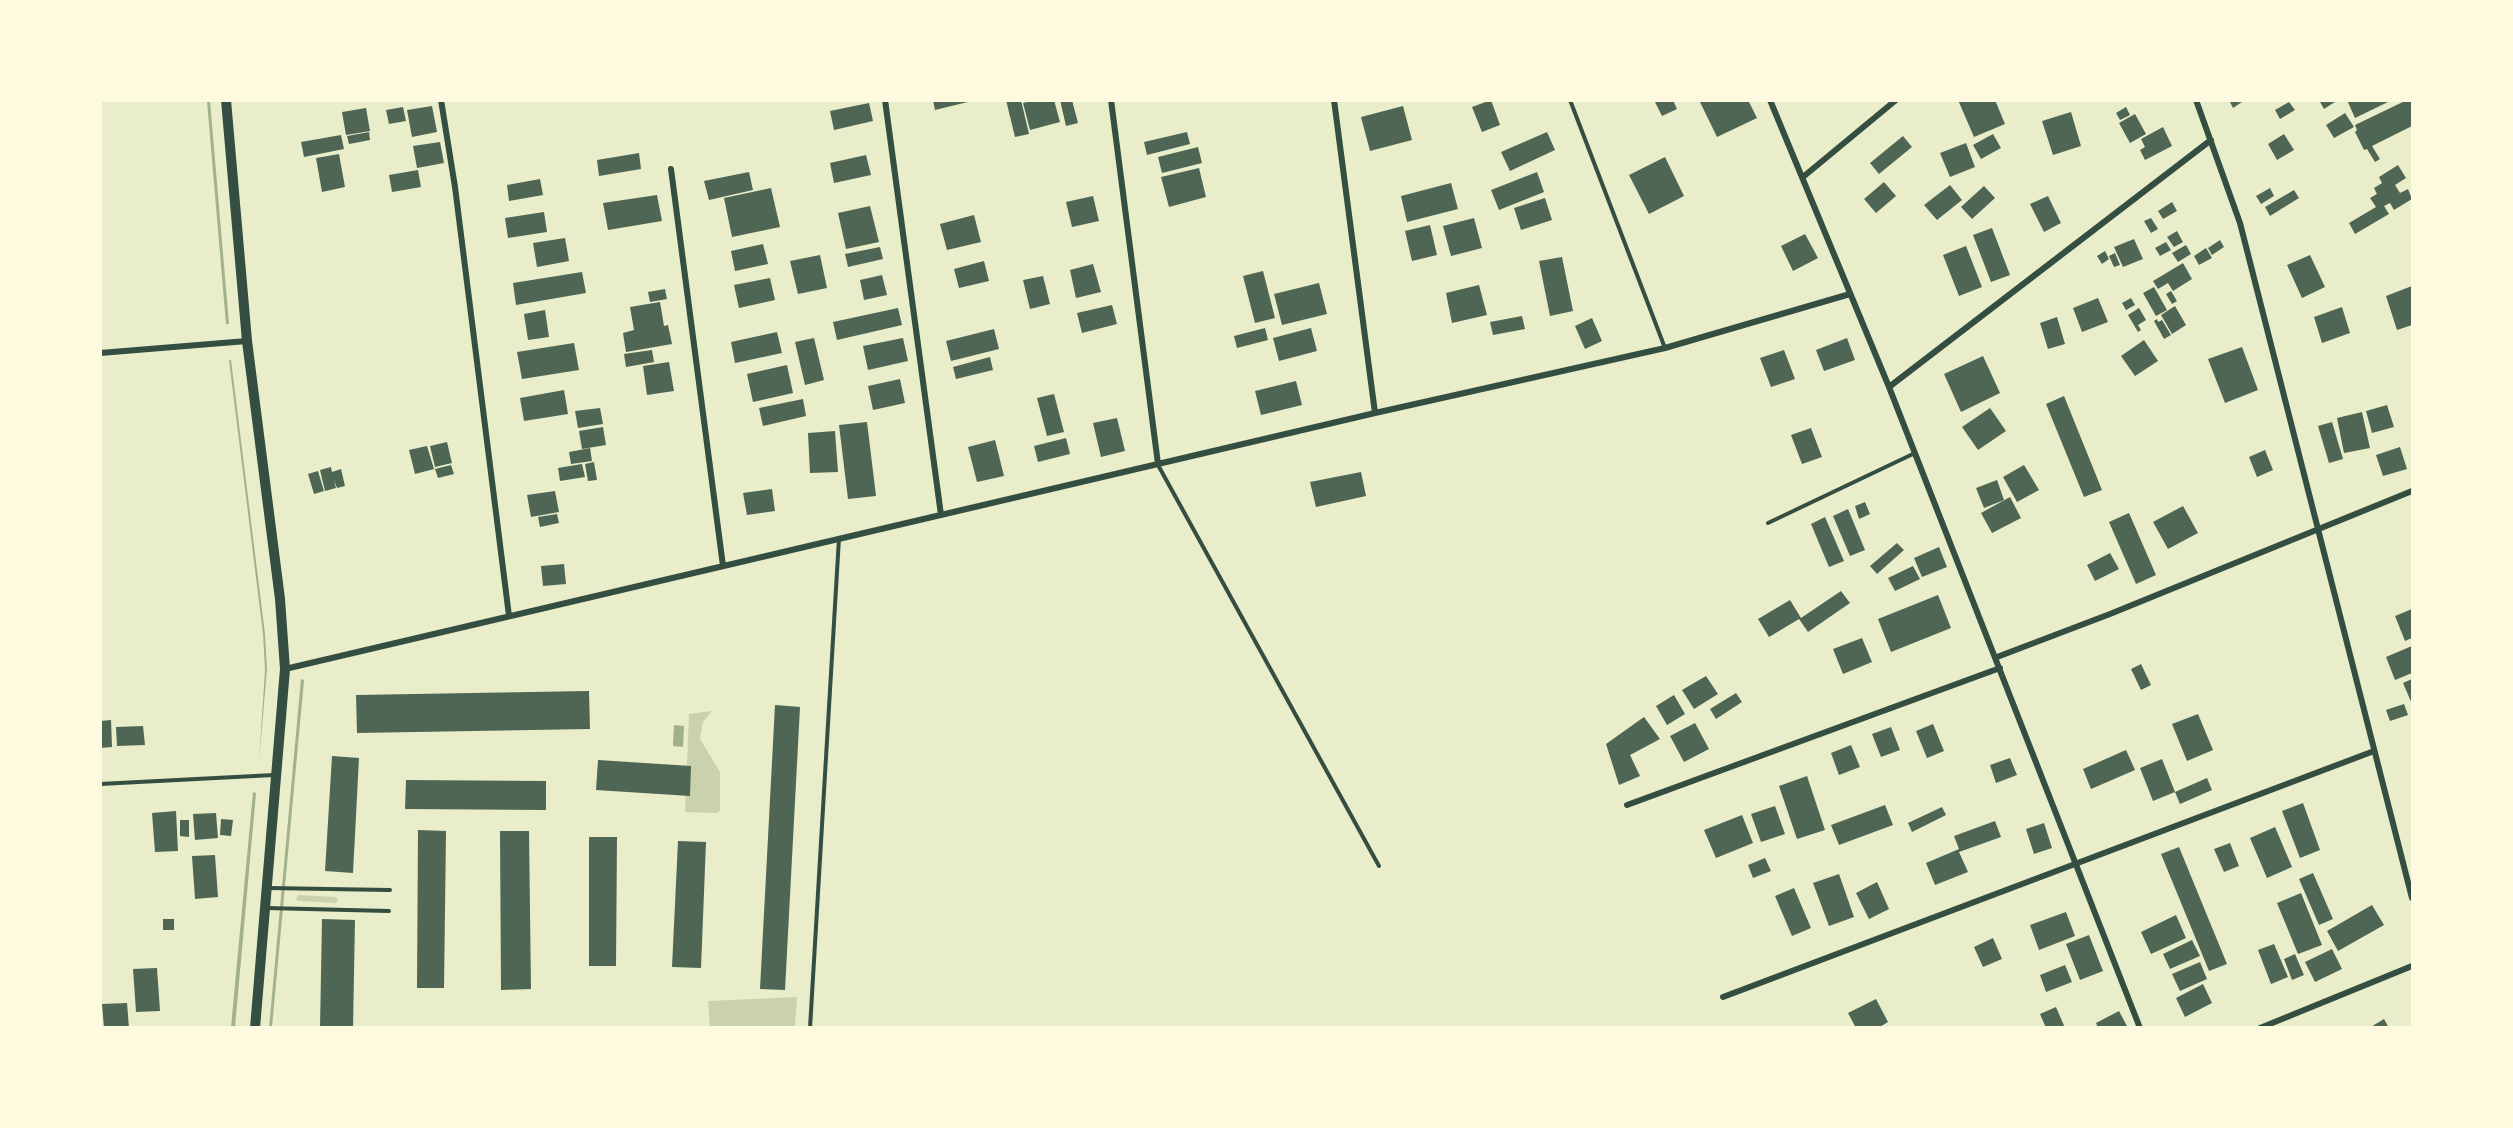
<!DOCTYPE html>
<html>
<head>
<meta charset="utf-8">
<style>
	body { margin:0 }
	#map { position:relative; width:2513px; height:1128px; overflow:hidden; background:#e9edc9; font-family:"Open Sans",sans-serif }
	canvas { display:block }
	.frame { position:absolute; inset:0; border:102px solid #fefae0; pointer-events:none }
</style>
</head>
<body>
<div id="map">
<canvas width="2513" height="1128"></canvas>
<div class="frame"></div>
</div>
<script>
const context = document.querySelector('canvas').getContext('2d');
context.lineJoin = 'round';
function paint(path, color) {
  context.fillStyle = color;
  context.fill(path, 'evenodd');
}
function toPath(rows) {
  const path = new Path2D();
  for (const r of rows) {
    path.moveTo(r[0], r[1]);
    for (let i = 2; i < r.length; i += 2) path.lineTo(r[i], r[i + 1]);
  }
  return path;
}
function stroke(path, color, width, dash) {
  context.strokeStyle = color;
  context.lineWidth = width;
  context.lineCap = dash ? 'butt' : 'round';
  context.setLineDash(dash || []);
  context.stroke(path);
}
paint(toPath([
	[712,711,703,722,700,739,720,772,720,811,716,813,685,812,689,714],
	[298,895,336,897,338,901,336,903,298,901,296,899],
	[797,997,795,1027,710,1027,708,1001]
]), '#cad2ad');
paint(toPath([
	[207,101,210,101,229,324,226,324],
	[229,360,231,360,265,634,267,669,259,762,265,670,263,634],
	[301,679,304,680,272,1027,269,1028],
	[674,725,684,726,683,747,673,746],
	[253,792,256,793,235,1027,231,1027]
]), '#a3b18a');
paint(toPath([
	[933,100,972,100,972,101,935,110],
	[1006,100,1021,100,1029,134,1015,137],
	[1034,100,1054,100,1060,122,1030,130,1023,103],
	[1060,100,1072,100,1078,123,1066,126],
	[1491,100,1500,125,1482,132,1472,107],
	[1654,100,1673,100,1677,109,1662,116],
	[1704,100,1748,100,1757,118,1717,137,1700,102],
	[1958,100,1995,100,2005,124,1974,137],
	[2232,100,2245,100,2233,108,2230,102],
	[2319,100,2338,100,2324,109],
	[2347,100,2387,100,2388,102,2355,118],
	[2407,100,2411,100,2412,103,2412,126,2372,146,2380,159,2375,162,2367,149,2364,150,2355,132,2357,130,2355,125],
	[2289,102,2295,110,2280,119,2275,110],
	[869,103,873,121,834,130,830,111],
	[432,106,437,132,412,137,407,110],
	[1403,106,1412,140,1370,151,1361,117],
	[403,107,406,121,389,124,386,110],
	[2126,107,2130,115,2120,120,2116,113],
	[366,108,370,131,346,135,342,112],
	[2071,112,2081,146,2053,155,2042,121],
	[2345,113,2354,127,2334,138,2326,125],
	[2135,114,2146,134,2130,143,2119,123],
	[2163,127,2172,146,2145,160,2140,150,2145,147,2141,139],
	[369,132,370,140,349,144,347,136],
	[1187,132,1190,144,1147,155,1144,142],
	[1547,132,1555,150,1510,171,1501,152],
	[1993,134,2001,148,1981,159,1973,145],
	[2284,134,2294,150,2277,160,2268,144],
	[341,135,344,149,304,157,301,142],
	[1903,136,1912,147,1879,174,1870,163],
	[440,142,444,163,417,168,413,146],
	[1966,143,1975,167,1950,177,1940,153],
	[1198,147,1202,163,1162,173,1158,157],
	[639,153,641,169,599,176,597,160],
	[339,154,345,187,322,192,316,158],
	[866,155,871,175,834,183,830,163],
	[1665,157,1684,196,1649,214,1629,175],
	[2398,165,2406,178,2395,185,2400,193,2408,189,2412,199,2394,210,2390,203,2384,206,2389,214,2355,234,2349,223,2376,207,2370,198,2377,194,2374,188,2382,183,2379,177],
	[1199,168,1206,197,1169,207,1161,177],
	[418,170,421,187,392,192,389,175],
	[749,172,753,190,709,200,704,181],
	[1537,172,1544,192,1499,210,1491,190],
	[540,179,543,195,509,201,507,185],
	[1884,182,1896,196,1876,213,1864,199],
	[1451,183,1458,209,1407,222,1401,196],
	[1950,185,1962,200,1937,220,1924,205],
	[1984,186,1995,198,1972,219,1961,207],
	[771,188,780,227,732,237,724,198],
	[2270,188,2274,196,2261,204,2256,196],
	[2294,190,2299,198,2270,216,2265,207],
	[657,195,662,221,608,230,603,203],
	[1093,196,1099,221,1072,227,1066,202],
	[2048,196,2061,223,2044,232,2030,204],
	[1545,198,1552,220,1521,230,1514,208],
	[2172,202,2177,211,2163,219,2158,211],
	[870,206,879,242,846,249,838,213],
	[544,212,547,232,508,238,505,218],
	[974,215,981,242,947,250,940,224],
	[1474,218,1482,248,1451,256,1443,226],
	[2151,218,2158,229,2151,233,2144,221],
	[1430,225,1437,255,1412,261,1405,231],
	[1992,228,2010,275,1991,282,1973,235],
	[2177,231,2183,242,2174,247,2167,237],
	[1805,234,1818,258,1793,271,1781,246],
	[565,238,569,261,537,267,533,243],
	[2134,239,2143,259,2123,267,2114,247],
	[2220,240,2224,247,2212,255,2208,248],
	[2166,242,2171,250,2160,256,2155,248],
	[763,244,768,264,735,271,731,251],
	[2186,245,2191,254,2178,262,2172,253],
	[1966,246,1982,287,1959,296,1943,255],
	[880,247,883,259,848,267,845,254],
	[2206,248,2212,258,2199,265,2194,256],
	[2105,251,2109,259,2102,264,2097,256],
	[2115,253,2120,265,2114,267,2109,256],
	[820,255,827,288,798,294,790,261],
	[2310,255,2325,287,2302,298,2287,265],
	[1562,257,1573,311,1550,316,1539,261],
	[984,261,989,281,959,288,954,269],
	[2183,263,2192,279,2173,291,2168,283,2158,289,2153,281],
	[1093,264,1101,292,1076,298,1070,270],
	[1263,271,1275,318,1255,323,1243,276],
	[582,272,586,293,516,305,513,283],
	[882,275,887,295,864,300,860,280],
	[1043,276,1050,304,1030,309,1023,280],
	[770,278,775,300,739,308,734,285],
	[1319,283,1327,314,1282,325,1274,294],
	[1479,285,1487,315,1452,323,1446,293],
	[2412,286,2412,325,2397,330,2386,296],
	[2154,287,2167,310,2156,316,2143,293],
	[665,289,667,299,650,302,648,292],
	[2171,291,2177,301,2172,304,2166,294],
	[2098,298,2108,322,2082,332,2073,308],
	[2131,298,2135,305,2126,310,2122,303],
	[660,302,664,326,668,325,672,344,626,352,623,333,634,330,630,307],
	[1112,305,1117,324,1082,333,1077,313],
	[2175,306,2186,325,2172,334,2161,315],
	[2342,307,2350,333,2322,343,2314,317],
	[898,308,902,325,837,340,833,322],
	[2139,308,2146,320,2138,325,2141,330,2138,332,2128,315],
	[545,310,549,337,528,340,524,314],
	[1522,316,1525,329,1493,335,1490,322],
	[2057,317,2065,344,2048,349,2040,323],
	[1592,318,1602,341,1585,349,1575,326],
	[2157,319,2158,322,2162,320,2171,335,2164,339,2154,321],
	[1265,328,1268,340,1237,348,1234,336],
	[1311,328,1317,351,1279,361,1273,338],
	[994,329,999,349,951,361,946,341],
	[777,332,782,353,735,363,731,342],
	[814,338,824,380,805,385,795,342],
	[903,338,908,361,868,370,863,346],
	[1847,338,1855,360,1824,371,1816,350],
	[2144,340,2158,361,2135,376,2121,356],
	[574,343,579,370,522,379,517,352],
	[2242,347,2258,390,2225,403,2208,359],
	[652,350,654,362,626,367,624,354],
	[1784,350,1795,379,1771,387,1760,358],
	[1983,356,2000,393,1961,412,1944,374],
	[990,357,993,370,956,379,953,367],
	[669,362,674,391,647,395,643,366],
	[787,365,793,393,753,402,747,374],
	[900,379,905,403,873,410,868,386],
	[1296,381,1302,405,1261,415,1255,391],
	[564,390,568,414,524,421,520,398],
	[1054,394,1064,432,1047,436,1037,398],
	[2064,396,2102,490,2084,497,2046,404],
	[803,399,806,416,763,426,759,408],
	[2387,405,2394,427,2372,433,2366,411],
	[600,408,603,424,578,428,575,411],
	[1990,408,2006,431,1978,450,1962,427],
	[2362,412,2370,448,2344,453,2337,418],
	[1117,418,1125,451,1101,457,1093,423],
	[867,422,876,496,848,499,839,425],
	[2332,422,2343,459,2329,463,2318,426],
	[603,427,606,445,582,449,579,431],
	[1811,428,1822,457,1802,464,1791,435],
	[835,431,838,472,810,473,808,433],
	[1066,438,1070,454,1038,462,1034,446],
	[995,440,1004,476,977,482,968,447],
	[447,442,452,463,435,467,430,446],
	[427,446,434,469,415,474,409,450],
	[2400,447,2407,469,2383,476,2376,455],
	[590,448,592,461,571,464,569,452],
	[2265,450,2273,470,2257,477,2249,457],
	[594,462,597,480,588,481,585,464],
	[582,464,585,477,560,481,558,468],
	[451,465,454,474,438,478,435,469],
	[2024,465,2039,490,2017,502,2003,477],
	[331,467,332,472,341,469,345,486,337,488,334,480,336,488,325,491,320,470],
	[318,471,324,491,314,494,308,474],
	[1361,472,1366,496,1316,507,1310,482],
	[1997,480,2004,500,1984,508,1976,488],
	[772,489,775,511,747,515,743,493],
	[555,491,559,512,531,517,527,495],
	[2010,497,2021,518,1992,533,1981,513],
	[1865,502,1870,514,1859,519,1855,506],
	[2183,506,2198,533,2168,549,2153,522],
	[1848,509,1865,550,1850,556,1833,516],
	[2129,513,2156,575,2136,584,2109,522],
	[557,514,559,523,540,527,538,517],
	[1825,517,1844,561,1829,567,1811,524],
	[1897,543,1904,550,1877,574,1870,566],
	[1939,547,1947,567,1922,577,1914,558],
	[2110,553,2119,569,2095,581,2087,565],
	[564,564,566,584,543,586,541,566],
	[1913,566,1920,579,1895,591,1888,578],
	[1841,591,1850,603,1808,632,1799,619,1769,637,1758,619,1790,600,1801,618],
	[1938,595,1951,628,1891,652,1878,619],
	[2412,609,2412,638,2405,641,2395,616],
	[1862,638,1872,662,1843,674,1833,649],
	[2412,646,2412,673,2395,680,2386,657],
	[2141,664,2151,685,2141,690,2131,669],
	[1706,676,1718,694,1694,709,1682,690],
	[2412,679,2412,704,2403,683],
	[589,691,590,729,357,733,356,695],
	[1736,693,1742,702,1716,719,1710,709],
	[1674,695,1685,714,1667,725,1656,706],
	[2404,704,2408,715,2390,721,2386,710],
	[775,705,800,707,785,990,760,989],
	[2198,714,2213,750,2187,761,2172,724],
	[1644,717,1660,739,1630,755,1640,776,1619,785,1606,744],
	[111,720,112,747,100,748,100,721],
	[1695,723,1709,749,1684,762,1670,736],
	[1933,724,1944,751,1927,758,1916,731],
	[143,726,145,745,117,746,116,727],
	[1891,727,1900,750,1881,757,1872,734],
	[1851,745,1860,767,1839,775,1831,753],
	[2126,750,2135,770,2091,789,2083,769],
	[332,756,359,758,353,873,325,871],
	[2010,758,2017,775,1996,783,1990,765],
	[2162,759,2175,792,2153,801,2140,768],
	[598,760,691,766,690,796,596,790],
	[1807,776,1825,830,1797,839,1779,786],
	[2207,778,2212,790,2180,804,2175,792],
	[406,780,546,781,546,810,405,809],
	[2303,803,2320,850,2300,858,2282,811],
	[1885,805,1893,825,1839,845,1831,825],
	[1775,806,1785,834,1761,842,1751,814],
	[1942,807,1946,815,1912,832,1908,823],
	[176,811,178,851,155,852,152,813],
	[216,813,218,838,195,840,193,814],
	[1742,815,1753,843,1716,858,1704,830],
	[221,819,233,820,231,836,220,835],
	[180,820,189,820,189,837,180,836],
	[1995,821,2001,837,1959,852,1968,872,1935,885,1926,863,1959,849,1954,836],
	[2044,823,2052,848,2034,854,2026,829],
	[2275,827,2292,867,2267,878,2250,838],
	[418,830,446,831,444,988,417,988],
	[500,831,529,831,531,989,501,990],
	[589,837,617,837,616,966,589,966],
	[678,841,706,842,701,968,672,967],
	[2230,843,2239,866,2224,872,2214,849],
	[2179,847,2227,964,2209,971,2161,854],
	[215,855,218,897,195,899,192,856],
	[1765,858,1771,871,1753,878,1748,865],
	[2313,873,2333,919,2319,925,2299,879],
	[1839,874,1854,917,1829,926,1813,883],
	[1877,882,1889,909,1869,919,1856,893],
	[1794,888,1811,928,1792,936,1775,896],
	[2301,893,2322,945,2298,954,2277,903],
	[2372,905,2384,925,2338,951,2327,931],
	[2066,912,2075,936,2039,950,2030,925],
	[2176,915,2186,938,2151,954,2141,932],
	[163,919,174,919,174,930,163,930],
	[322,919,355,920,353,1028,320,1028],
	[2089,935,2103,971,2080,980,2066,944],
	[1993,938,2002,959,1983,967,1974,947],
	[2192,940,2200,956,2170,969,2163,954],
	[2274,944,2288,977,2271,984,2258,950],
	[2332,949,2342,969,2315,982,2305,962],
	[2295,954,2304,975,2292,980,2284,959],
	[2200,962,2207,979,2180,991,2172,974],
	[2065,965,2072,982,2046,992,2040,975],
	[157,968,160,1011,136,1012,133,969],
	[2203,984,2212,1003,2185,1017,2176,998],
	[1876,999,1888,1022,1878,1028,1856,1028,1848,1013],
	[127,1003,129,1028,104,1028,102,1004],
	[2056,1007,2065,1028,2046,1028,2040,1014],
	[2119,1011,2128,1028,2098,1028,2096,1023],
	[2384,1019,2389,1028,2369,1028]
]), '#4f6655');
stroke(toPath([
	[1570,100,1665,348],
	[1158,465,1379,866],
	[1768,523,1915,453],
	[100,784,274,775],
	[268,888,390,890],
	[266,908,389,911],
	[810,1028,839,538]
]), '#344e41', 4);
stroke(toPath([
	[441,100,455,187,509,616],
	[885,100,941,515],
	[1111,100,1158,464],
	[1334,100,1375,413],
	[1770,100,1889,387,2140,1028],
	[2196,100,2240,223,2412,898],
	[671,169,723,566],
	[1803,177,1896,100],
	[100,353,247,341],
	[1889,387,2211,140],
	[1997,657,2110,614,2412,491],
	[285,669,1375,413,1665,348,1850,294],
	[1627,805,2000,668],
	[1723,997,2374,751],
	[2260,1028,2412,966]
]), '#344e41', 6);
stroke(toPath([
	[226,100,247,341,280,599,285,669,255,1028]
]), '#344e41', 10);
</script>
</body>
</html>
